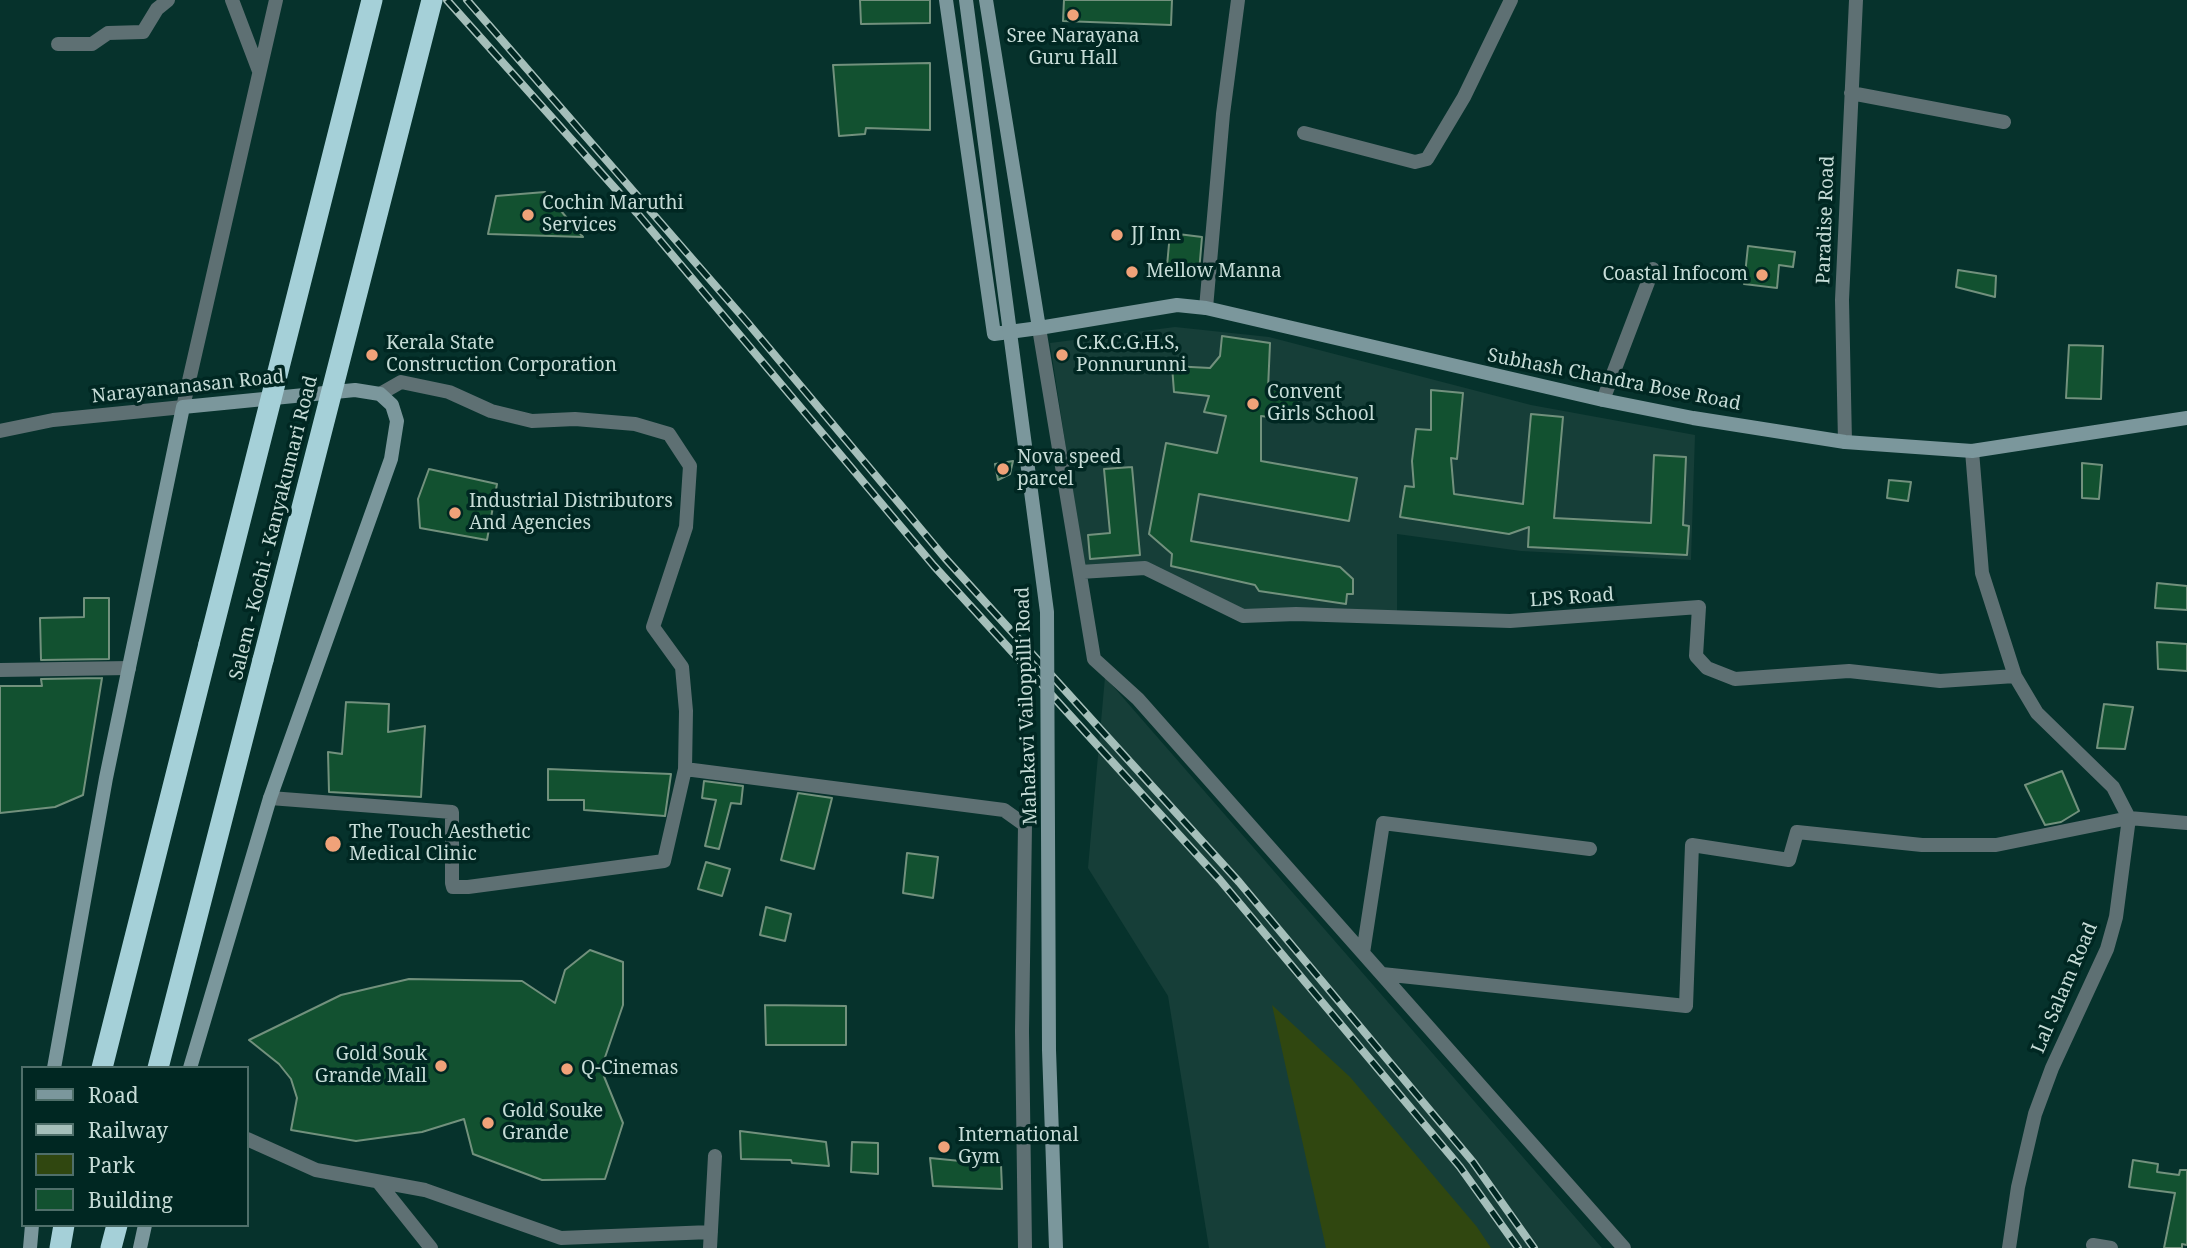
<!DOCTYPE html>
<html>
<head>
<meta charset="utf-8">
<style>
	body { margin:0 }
	#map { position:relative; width:2187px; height:1248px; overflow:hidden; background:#06322c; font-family:"Noto Serif",serif }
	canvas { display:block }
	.legend { position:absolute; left:21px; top:1066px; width:228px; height:161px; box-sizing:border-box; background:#002722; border:2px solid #4f6f6a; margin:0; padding:9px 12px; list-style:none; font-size:21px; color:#c6dcd7 }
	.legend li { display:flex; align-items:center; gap:14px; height:35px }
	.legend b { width:35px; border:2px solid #4f6f6a }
</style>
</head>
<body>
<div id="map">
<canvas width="2187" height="1248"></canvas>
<ul class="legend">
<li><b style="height:9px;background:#7b979c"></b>Road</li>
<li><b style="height:9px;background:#a5bfba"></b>Railway</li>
<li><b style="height:19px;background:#304710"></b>Park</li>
<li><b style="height:19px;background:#125130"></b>Building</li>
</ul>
</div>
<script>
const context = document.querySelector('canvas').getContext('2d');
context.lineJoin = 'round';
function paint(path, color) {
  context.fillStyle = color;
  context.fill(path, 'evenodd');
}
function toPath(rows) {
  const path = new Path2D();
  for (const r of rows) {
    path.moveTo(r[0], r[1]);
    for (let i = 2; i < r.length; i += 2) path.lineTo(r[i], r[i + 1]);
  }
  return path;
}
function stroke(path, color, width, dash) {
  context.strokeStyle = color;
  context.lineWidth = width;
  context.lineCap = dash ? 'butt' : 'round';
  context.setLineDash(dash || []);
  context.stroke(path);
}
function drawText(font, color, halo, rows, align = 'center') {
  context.font = font + ' "Noto Serif",serif';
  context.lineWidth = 7;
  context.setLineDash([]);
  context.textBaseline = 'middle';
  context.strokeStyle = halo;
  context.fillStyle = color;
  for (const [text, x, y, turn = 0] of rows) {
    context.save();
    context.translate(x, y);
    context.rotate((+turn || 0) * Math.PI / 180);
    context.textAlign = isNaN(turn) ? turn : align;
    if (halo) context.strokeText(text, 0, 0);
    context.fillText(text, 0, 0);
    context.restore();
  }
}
paint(toPath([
	[1175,327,1269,337,1531,405,1695,435,1691,560,1521,551,1397,534,1397,612,1243,609,1146,562,1084,566,1050,343],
	[1105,677,1602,1248,1209,1248,1168,996,1088,868]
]), '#163e38');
paint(toPath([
	[1272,1005,1350,1077,1477,1227,1491,1248,1326,1248]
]), '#304710');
const building = toPath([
	[860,0,930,0,930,23,861,24,860,0],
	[1064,0,1172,0,1171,25,1063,21,1064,0],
	[930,63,930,130,866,128,865,134,839,136,833,65,930,63],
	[545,192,583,237,488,234,496,196,545,192],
	[1170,233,1202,237,1199,272,1194,274,1167,266,1170,233],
	[1748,246,1795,252,1793,267,1779,265,1777,288,1744,284,1748,246],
	[1958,270,1996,276,1995,297,1956,287,1958,270],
	[1222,336,1270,343,1268,389,1298,392,1300,421,1261,416,1261,461,1357,478,1349,521,1199,494,1191,541,1340,567,1353,579,1353,594,1347,594,1346,604,1259,591,1255,585,1171,566,1172,554,1149,534,1166,443,1217,453,1226,416,1204,412,1209,396,1174,392,1172,366,1210,368,1220,356,1222,336],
	[2069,345,2103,346,2101,399,2066,398,2069,345],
	[1431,390,1463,393,1457,459,1451,458,1454,494,1523,504,1531,414,1563,417,1554,518,1651,523,1654,455,1686,457,1683,525,1689,526,1687,555,1528,547,1529,527,1509,534,1400,517,1405,486,1414,487,1412,461,1416,429,1431,430,1431,390],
	[1013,461,1010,474,998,480,995,464,1013,461],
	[2082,463,2102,465,2099,499,2082,498,2082,463],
	[1132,467,1140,555,1090,559,1088,535,1110,533,1104,469,1132,467],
	[429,469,497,484,487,540,420,528,418,499,429,469],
	[1889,480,1911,482,1908,501,1887,498,1889,480],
	[2157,583,2187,586,2187,610,2155,608,2157,583],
	[84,598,109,598,109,659,41,660,40,618,84,617,84,598],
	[2157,642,2187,644,2187,671,2158,669,2157,642],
	[102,678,83,795,55,807,0,813,0,686,42,686,41,679,102,678],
	[346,702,389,704,388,732,425,726,421,797,329,792,328,752,342,754,346,702],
	[2104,704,2133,707,2125,749,2097,748,2104,704],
	[548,769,671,774,665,816,584,810,584,800,548,800,548,769],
	[2062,771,2079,811,2061,822,2045,825,2025,785,2062,771],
	[704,781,743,786,741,804,731,803,719,849,705,846,716,800,702,798,704,781],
	[798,793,832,798,814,869,781,860,798,793],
	[907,853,938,857,933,898,903,893,907,853],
	[706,862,730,869,722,896,698,889,706,862],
	[766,907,791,914,785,941,760,935,766,907],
	[590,950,623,962,623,1005,601,1069,623,1123,605,1179,542,1180,473,1154,464,1119,422,1132,356,1141,291,1130,297,1098,291,1079,279,1064,249,1040,341,995,409,979,522,981,555,1003,565,970,590,950],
	[765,1005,846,1006,846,1045,766,1045,765,1005],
	[740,1131,826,1142,829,1166,792,1163,791,1160,741,1159,740,1131],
	[852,1142,878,1143,878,1174,851,1172,852,1142],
	[930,1158,1001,1165,1002,1189,933,1186,930,1158],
	[2133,1160,2158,1164,2157,1172,2179,1175,2180,1170,2187,1170,2187,1245,2182,1244,2182,1248,2164,1248,2175,1193,2129,1187,2133,1160]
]);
paint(building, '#125130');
stroke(building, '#72917d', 2);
stroke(toPath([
	[232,0,259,71],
	[58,44,92,44,108,33,143,32,157,9,168,0],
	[1851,93,2004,122],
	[1304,133,1415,162,1427,159,1464,97,1511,0],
	[1206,308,1223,114,1238,0],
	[1039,328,1094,659,1138,699,1624,1248],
	[380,394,401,382,449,392,491,411,532,421,575,419,635,424,669,434,690,466,686,527,653,627,682,667,686,711,685,769,1004,810,1025,825,1022,1031,1025,1248],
	[1603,400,1653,269],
	[0,431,53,420,183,407,276,0],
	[1845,442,1842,300,1856,0],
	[1972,451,1982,573,2015,676,2037,713,2113,787,2129,818,2116,917,2107,949,2052,1068,2035,1114,2018,1187,2009,1248],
	[1080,572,1145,568,1243,616,1296,614,1510,621,1699,607,1696,656,1707,668,1735,679,1849,671,1940,681,2015,676],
	[0,670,129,668],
	[270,798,452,812,452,883,453,887,468,887,664,861,685,769],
	[1363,953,1383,823,1590,849],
	[1382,974,1686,1006,1692,845,1789,860,1797,832,1922,845,1996,845,2129,818,2187,823],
	[247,1139,316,1170,425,1190,561,1238,711,1232],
	[379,1183,431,1248],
	[2093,1245,2111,1248],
	[710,1248,715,1156]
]), '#5e7073', 14);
stroke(toPath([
	[946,0,994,334,1039,328,986,0],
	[1039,328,1177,305,1206,308,1603,400,1693,418,1845,442,1972,451,2187,418],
	[54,1068,106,778,183,407,355,390,380,394,392,405,397,421,391,459,270,798,190,1068],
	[30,1248,32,1225],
	[140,1248,145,1225]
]), '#7b979c', 14);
stroke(toPath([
	[102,1068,209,644],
	[158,1068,263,660],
	[60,1248,64,1225],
	[111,1248,117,1225]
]), '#a5d0d8', 21);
const rail = toPath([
	[447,0,637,213,934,566,1220,880,1460,1167,1518,1248],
	[467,0,747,322,945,558,1239,882,1473,1162,1534,1248]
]);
stroke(rail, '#a5bfba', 8);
stroke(rail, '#002722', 5, [16]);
stroke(toPath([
	[966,0,1047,612,1049,1050,1056,1248]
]), '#7b979c', 14);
stroke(toPath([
	[209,644,372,0],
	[263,660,432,0]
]), '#a5d0d8', 21);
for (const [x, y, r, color] of [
	[1073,15,7,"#f0a279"],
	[528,215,7,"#f0a279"],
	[1117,235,7,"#f0a279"],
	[1132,272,7,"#f0a279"],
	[1762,275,7,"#f0a279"],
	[372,355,7,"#f0a279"],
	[1062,355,7,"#f0a279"],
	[1253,404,7,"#f0a279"],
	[1003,469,7,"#f0a279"],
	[455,513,7,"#f0a279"],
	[333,844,9,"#f0a279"],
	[441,1066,7,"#f0a279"],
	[567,1069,7,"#f0a279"],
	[488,1123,7,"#f0a279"],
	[944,1147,7,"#f0a279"]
]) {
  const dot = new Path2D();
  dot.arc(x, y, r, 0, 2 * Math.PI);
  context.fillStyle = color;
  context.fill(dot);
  stroke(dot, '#002722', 2.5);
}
drawText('19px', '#c6dcd7', '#002722', [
	["Sree Narayana",1073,37,"center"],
	["Guru Hall",1073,59,"center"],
	["Cochin Maruthi",542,204],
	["Services",542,226],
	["JJ Inn",1131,235],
	["Mellow Manna",1146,272],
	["Coastal Infocom",1748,275,"right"],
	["Kerala State",386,344],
	["Construction Corporation",386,366],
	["C.K.C.G.H.S,",1076,344],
	["Ponnurunni",1076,366],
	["Convent",1267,393],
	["Girls School",1267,415],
	["Nova speed",1017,458],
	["parcel",1017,480],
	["Industrial Distributors",469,502],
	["And Agencies",469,524],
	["The Touch Aesthetic",349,833],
	["Medical Clinic",349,855],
	["Gold Souk",427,1055,"right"],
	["Grande Mall",427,1077,"right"],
	["Q-Cinemas",581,1069],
	["Gold Souke",502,1112],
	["Grande",502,1134],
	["International",958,1136],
	["Gym",958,1158]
], 'left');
drawText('19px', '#c6dcd7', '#002722', [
	["Paradise Road",1826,220,-88],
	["Subhash Chandra Bose Road",1614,380,11],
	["Narayananasan Road",188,387,-6],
	["Salem - Kochi - Kanyakumari Road",274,528,-76],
	["LPS Road",1572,598,-4],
	["Mahakavi Vailoppilli Road",1027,706,-92],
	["Lal Salam Road",2065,988,-67]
]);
</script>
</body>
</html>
